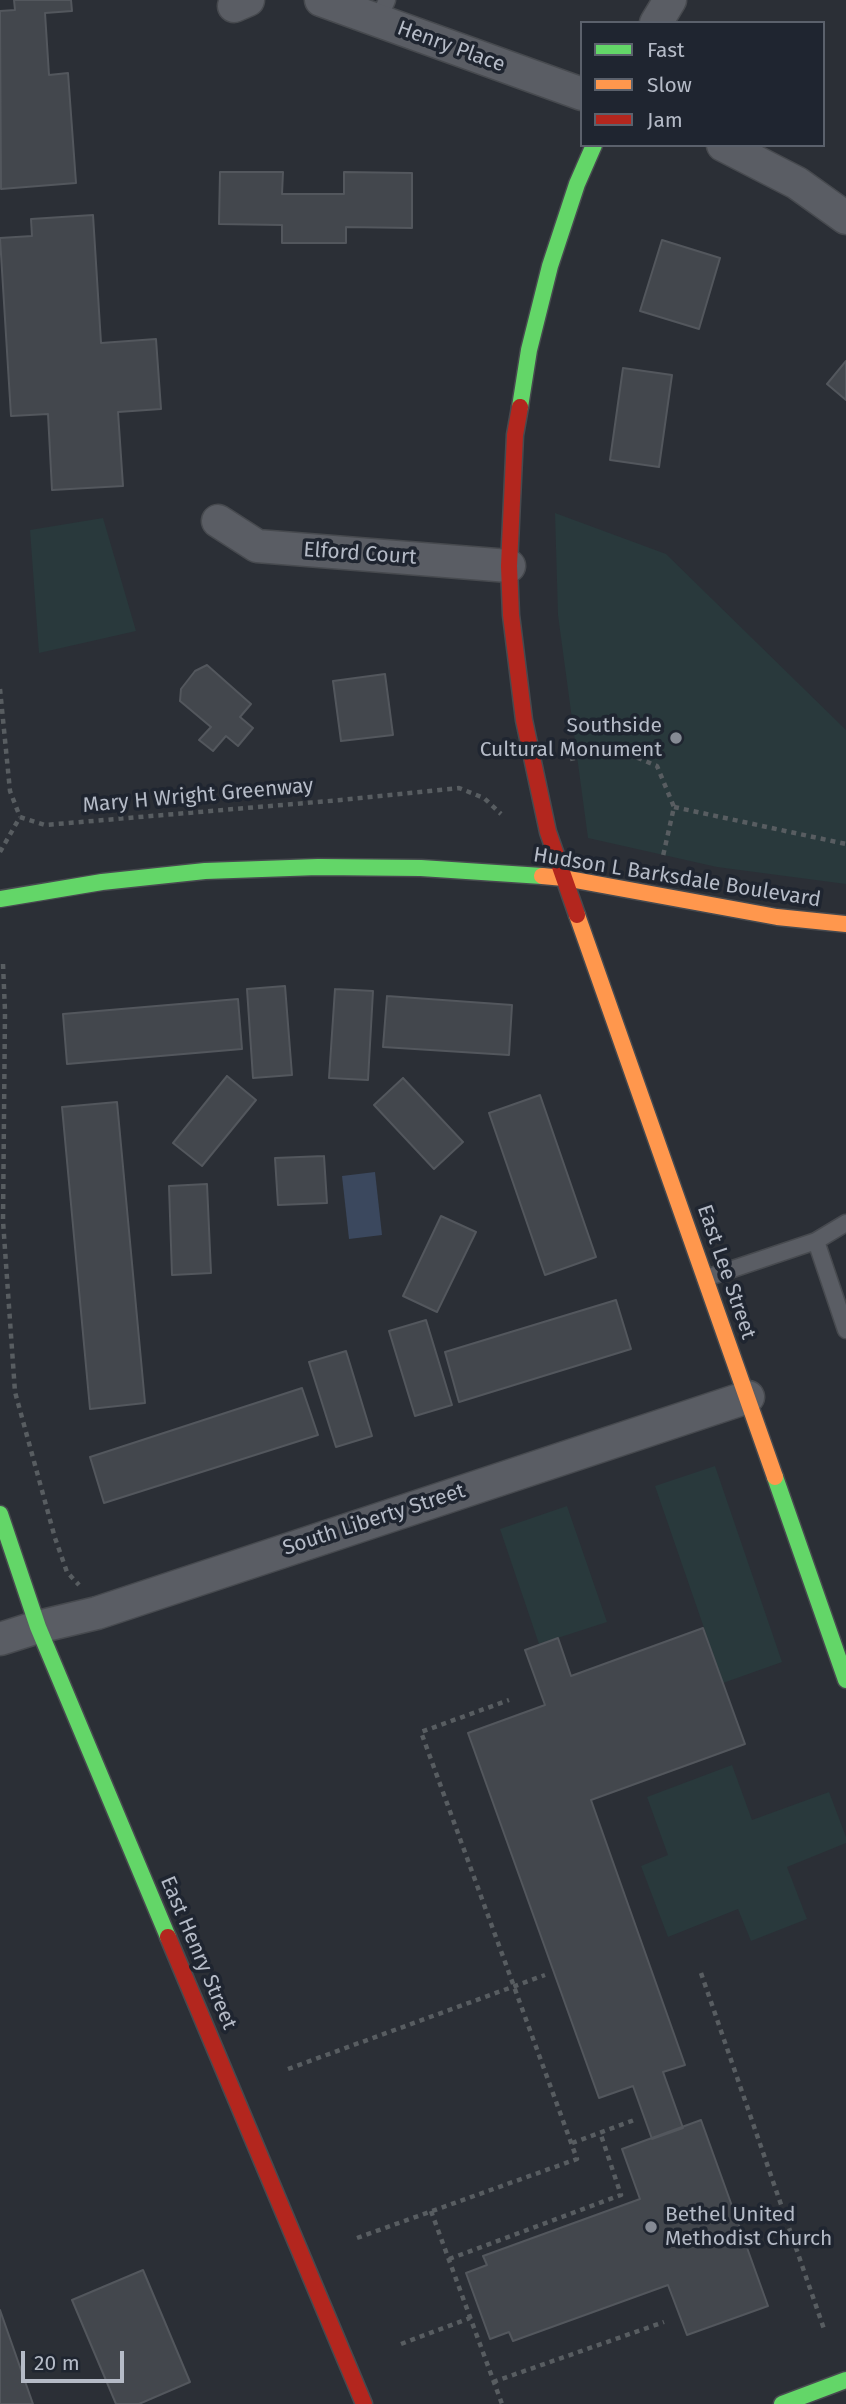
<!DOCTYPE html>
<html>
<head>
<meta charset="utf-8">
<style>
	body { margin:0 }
	#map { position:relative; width:846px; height:2404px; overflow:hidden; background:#2b2f36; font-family:"Fira Sans",sans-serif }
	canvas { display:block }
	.legend { position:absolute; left:580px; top:21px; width:245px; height:126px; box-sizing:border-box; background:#1f2530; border:2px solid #5b616c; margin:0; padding:9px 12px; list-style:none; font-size:21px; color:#b5bbc7 }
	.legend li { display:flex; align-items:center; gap:14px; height:35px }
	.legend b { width:35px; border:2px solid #5b616c }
	.scale { position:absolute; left:21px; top:2351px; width:103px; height:32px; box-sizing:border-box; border:4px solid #b5bbc7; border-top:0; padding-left:9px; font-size:21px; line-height:24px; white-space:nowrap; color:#b5bbc7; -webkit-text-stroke:5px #1f2530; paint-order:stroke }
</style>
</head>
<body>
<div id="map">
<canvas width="846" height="2404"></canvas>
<ul class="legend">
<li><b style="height:9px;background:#63d668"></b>Fast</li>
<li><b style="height:9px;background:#ff974d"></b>Slow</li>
<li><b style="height:9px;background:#b3261e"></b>Jam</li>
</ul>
<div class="scale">20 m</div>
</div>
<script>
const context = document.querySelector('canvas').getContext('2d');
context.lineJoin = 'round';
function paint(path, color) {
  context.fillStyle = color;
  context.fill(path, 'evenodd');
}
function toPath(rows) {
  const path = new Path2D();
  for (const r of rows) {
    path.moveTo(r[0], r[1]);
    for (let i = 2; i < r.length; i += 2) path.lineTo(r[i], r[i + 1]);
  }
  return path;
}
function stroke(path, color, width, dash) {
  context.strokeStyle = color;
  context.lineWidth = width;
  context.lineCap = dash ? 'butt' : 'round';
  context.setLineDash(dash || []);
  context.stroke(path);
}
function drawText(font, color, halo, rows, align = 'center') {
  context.font = font + ' "Fira Sans",sans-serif';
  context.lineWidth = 7;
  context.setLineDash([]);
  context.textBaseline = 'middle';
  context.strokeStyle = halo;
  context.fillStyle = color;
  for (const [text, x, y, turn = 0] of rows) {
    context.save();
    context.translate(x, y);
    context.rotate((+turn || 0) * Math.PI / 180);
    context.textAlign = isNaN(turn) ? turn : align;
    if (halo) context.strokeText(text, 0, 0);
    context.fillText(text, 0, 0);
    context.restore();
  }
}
paint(toPath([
	[555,513,666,554,846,730,846,884,717,867,588,838,558,615],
	[103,518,136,631,39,653,30,530],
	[715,1466,782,1662,723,1683,655,1486],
	[567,1506,607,1622,539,1644,500,1529],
	[732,1765,752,1820,829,1792,846,1837,846,1843,787,1867,807,1919,751,1941,738,1909,668,1937,641,1866,668,1855,647,1797]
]), '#29393c');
paint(toPath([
	[375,1172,382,1235,349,1239,342,1176]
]), '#3b485e');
const building = toPath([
	[14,0,71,0,72,11,45,13,49,75,68,73,76,183,1,189,0,11,15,10,14,0],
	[220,172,283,172,282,194,344,194,344,172,412,173,412,228,346,227,346,243,282,243,282,225,219,224,220,172],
	[93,215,101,343,156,339,161,409,118,412,123,486,52,490,48,414,11,416,0,238,32,236,31,219,93,215],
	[662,240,720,258,699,329,640,311,662,240],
	[846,361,846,400,827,384,846,361],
	[623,368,672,375,659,467,610,460,623,368],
	[207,665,251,704,240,717,253,728,238,746,226,736,213,751,199,740,211,727,180,701,181,689,195,671,207,665],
	[385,674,393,735,341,741,333,681,385,674],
	[285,986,292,1075,253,1078,247,989,285,986],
	[335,989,373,991,368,1080,329,1078,335,989],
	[387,996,512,1005,509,1055,383,1047,387,996],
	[238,999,242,1049,67,1064,63,1014,238,999],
	[227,1076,256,1100,202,1166,173,1143,227,1076],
	[403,1078,463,1142,434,1169,374,1105,403,1078],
	[540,1095,596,1257,545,1275,489,1113,540,1095],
	[117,1102,145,1403,90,1409,62,1107,117,1102],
	[324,1156,327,1203,278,1205,275,1158,324,1156],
	[207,1184,211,1273,172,1275,169,1186,207,1184],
	[441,1216,476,1232,437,1312,403,1296,441,1216],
	[616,1300,631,1349,459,1402,445,1352,616,1300],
	[426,1320,452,1405,415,1416,389,1331,426,1320],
	[346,1351,372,1436,336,1447,309,1362,346,1351],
	[302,1388,318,1435,104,1503,90,1457,302,1388],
	[703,1628,745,1744,591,1800,685,2065,663,2072,683,2128,652,2139,633,2086,599,2098,468,1733,545,1705,525,1650,558,1638,571,1676,703,1628],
	[701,2120,768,2306,687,2335,668,2285,513,2341,509,2332,490,2339,466,2273,487,2265,483,2256,640,2199,622,2149,701,2120],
	[143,2270,190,2382,139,2404,116,2404,72,2300,143,2270],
	[0,2310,33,2404,0,2404,0,2310]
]);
paint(building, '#43474d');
stroke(building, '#53575d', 2);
const lane = toPath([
	[378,21,387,0],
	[816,1241,846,1330],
	[706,1278,816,1241,846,1223]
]);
const street = toPath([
	[321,0,582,94],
	[234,6,248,0],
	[656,23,670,0],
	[723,145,797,183,846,218],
	[218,521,257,546,509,566],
	[0,1639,38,1627,97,1613,748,1397]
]);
const fast = toPath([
	[520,407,529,350,550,266,577,184,594,145],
	[0,899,102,882,205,871,318,867,421,868,542,876],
	[775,1477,846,1680],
	[0,1514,38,1627,168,1937],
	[782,2404,846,2380]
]);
const slow = toPath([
	[542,876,564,878,777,917,846,924],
	[577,915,775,1477]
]);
const jam = toPath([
	[520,407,515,435,509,566,511,615,524,720,548,832,577,915],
	[168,1937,364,2404]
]);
stroke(lane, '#474a4f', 19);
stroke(street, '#474a4f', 35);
stroke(fast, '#474a4f', 19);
stroke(slow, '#474a4f', 19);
stroke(jam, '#474a4f', 19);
stroke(toPath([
	[0,689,10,791,20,817],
	[570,759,617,749,657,766,674,807,663,856],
	[674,807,846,844],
	[20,817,45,825,341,800,459,788,484,798,501,814],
	[0,852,20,817],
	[3,964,5,1011,3,1221,15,1392,55,1538,67,1572,79,1585],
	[701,1973,824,2329],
	[288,2069,545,1975],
	[572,2143,637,2119],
	[431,2211,502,2404],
	[357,2238,577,2159,421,1732,509,1700],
	[449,2259,621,2195,600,2132],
	[401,2344,470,2318],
	[493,2382,664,2322]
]), '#585d61', 4.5, [5, 5]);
stroke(lane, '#5a5d64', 16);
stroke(street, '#5a5d64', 32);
stroke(fast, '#63d668', 16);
stroke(slow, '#ff974d', 16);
stroke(jam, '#b3261e', 16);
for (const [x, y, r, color] of [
	[676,738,7,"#858a94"],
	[651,2227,7,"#858a94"]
]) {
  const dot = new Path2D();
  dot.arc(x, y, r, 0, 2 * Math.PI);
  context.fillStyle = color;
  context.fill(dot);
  stroke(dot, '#1f2530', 2.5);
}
drawText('21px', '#b5bbc7', '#1f2530', [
	["Henry Place",451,47,20],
	["Elford Court",360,554,4],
	["Mary H Wright Greenway",198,796,-5],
	["Hudson L Barksdale Boulevard",677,878,9],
	["East Lee Street",726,1272,71],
	["South Liberty Street",374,1520,-18],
	["East Henry Street",198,1953,67]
]);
drawText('21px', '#b5bbc7', '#1f2530', [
	["Southside",662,726],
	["Cultural Monument",662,750],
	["Bethel United",665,2215,"left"],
	["Methodist Church",665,2239,"left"]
], 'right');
</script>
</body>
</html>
